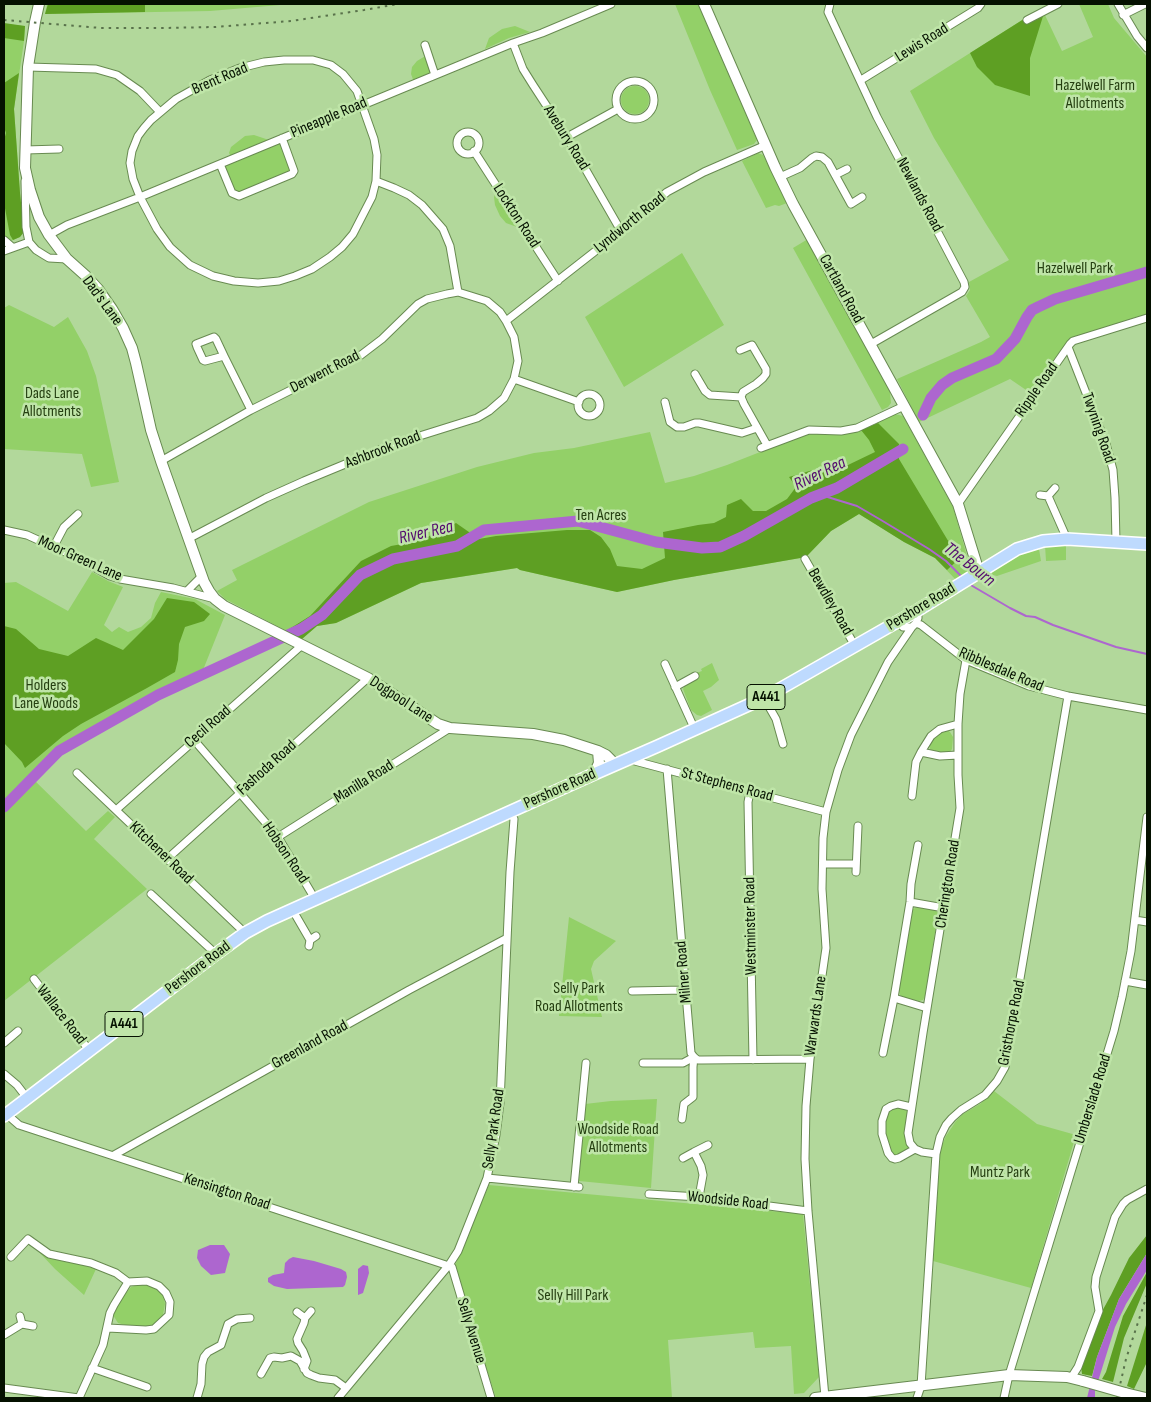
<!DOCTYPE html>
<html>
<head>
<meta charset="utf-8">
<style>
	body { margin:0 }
	#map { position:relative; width:1151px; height:1402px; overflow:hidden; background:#b2d89b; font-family:"Sofia Sans Condensed",sans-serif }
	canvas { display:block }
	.frame { position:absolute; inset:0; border:5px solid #051100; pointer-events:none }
</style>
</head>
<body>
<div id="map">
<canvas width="1151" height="1402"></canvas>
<div class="frame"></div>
</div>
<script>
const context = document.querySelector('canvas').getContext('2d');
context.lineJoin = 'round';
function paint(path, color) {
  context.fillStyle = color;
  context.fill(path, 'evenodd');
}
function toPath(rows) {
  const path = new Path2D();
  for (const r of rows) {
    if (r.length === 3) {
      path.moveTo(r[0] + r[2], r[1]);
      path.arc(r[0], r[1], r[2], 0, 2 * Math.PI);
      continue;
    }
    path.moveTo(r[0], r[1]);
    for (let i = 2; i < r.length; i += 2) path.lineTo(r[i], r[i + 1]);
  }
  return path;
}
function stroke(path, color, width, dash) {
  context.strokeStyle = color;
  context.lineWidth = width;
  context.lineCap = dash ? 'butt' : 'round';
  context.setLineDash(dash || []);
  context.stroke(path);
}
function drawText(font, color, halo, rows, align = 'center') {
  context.font = font + ' "Sofia Sans Condensed",sans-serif';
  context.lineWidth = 5;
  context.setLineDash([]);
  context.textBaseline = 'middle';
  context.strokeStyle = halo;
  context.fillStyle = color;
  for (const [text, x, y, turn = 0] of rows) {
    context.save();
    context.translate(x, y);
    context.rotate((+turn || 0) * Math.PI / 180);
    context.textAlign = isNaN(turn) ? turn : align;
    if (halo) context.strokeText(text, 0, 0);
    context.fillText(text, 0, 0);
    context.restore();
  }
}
paint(toPath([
	[47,4,292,4,210,11,45,14],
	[675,4,698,4,757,140,754,144,737,150,710,90],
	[1079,4,1108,4,1114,18,1147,57,1147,314,1067,342,1029,392,1010,379,919,422,897,379,981,342,990,337,966,296,970,290,969,282,1009,260,986,224,934,138,910,91,1027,17,1044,13,1062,51,1093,37],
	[4,24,25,26,24,41,14,109,20,193,24,221,20,237,4,244],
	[515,26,530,32,509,38,485,49,489,38,502,29],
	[427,55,433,75,414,82,411,74,412,67,417,61],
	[635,100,14],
	[254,135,272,141,231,157,229,153,231,147,245,136],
	[281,140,293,171,238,194,233,191,222,165],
	[758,153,763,155,787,203,779,206,775,205,766,208,742,161],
	[496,192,517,227,506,223,500,216,495,205,494,197],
	[808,239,890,392,891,403,888,407,882,410,793,248],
	[682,253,724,325,624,387,585,317],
	[9,305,54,327,68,317,87,351,96,376,119,482,91,487,82,454,4,449,4,308],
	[895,414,903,416,953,507,971,570,956,580,935,558,904,542,859,514,831,531,806,557,674,580,617,592,520,570,517,568,421,583,336,623,317,626,302,639,225,599,217,591,237,580,232,570,369,502,477,467,534,453,574,448,650,432,665,483,694,476,727,465,806,434,838,434,856,432],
	[1045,545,1066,545,1066,560,1046,561],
	[1039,549,1041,561,997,576,993,575,991,572,1000,564,1019,554],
	[92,572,108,581,123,587,104,625,112,632,119,627,128,632,141,627,151,618,155,603,161,592,195,599,225,615,201,675,158,695,60,751,32,778,86,831,108,811,115,817,94,839,147,889,4,1001,4,583,16,582,68,611],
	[712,663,719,680,711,687,703,691,712,710,701,716,697,715,691,710,683,689,686,684,699,679,696,673,702,671,701,669],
	[947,730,950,732,953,737,952,749,949,753,934,753,930,749,929,742,941,732],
	[919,906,934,909,938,913,925,996,923,1000,919,1001,904,998,900,995,899,990,913,909],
	[569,917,616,941,594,961,591,969,602,1017,559,1016],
	[994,1091,1037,1124,1076,1135,1031,1288,933,1261,940,1150,946,1136,956,1121,963,1114,980,1104],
	[657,1099,651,1188,579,1181,585,1104,611,1101],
	[898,1108,909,1111,911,1146,897,1156,893,1154,889,1150,884,1134,884,1123,888,1113,892,1109],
	[489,1185,803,1214,819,1377,804,1393,794,1394,791,1346,755,1348,753,1332,668,1340,672,1398,496,1398,454,1268],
	[39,1252,96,1269,84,1295,55,1269],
	[144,1283,152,1285,160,1291,164,1297,165,1304,163,1315,157,1323,150,1326,129,1326,118,1323,113,1315,117,1304,131,1287]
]), '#93d068');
paint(toPath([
	[48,4,145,4,145,12,45,14],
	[1044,13,1030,58,1030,96,995,85,977,67,970,53,1027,17],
	[4,23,25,26,24,41,4,38],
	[19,73,14,109,20,193,24,232,20,237,13,240,10,235,4,203,4,140,6,133,4,127,4,83],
	[878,423,899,444,899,459,959,559,947,570,935,558,904,542,859,514,831,531,806,557,674,580,617,592,520,570,517,568,421,583,336,623,317,626,302,639,286,631,310,616,361,561,391,546,419,541,456,523,479,539,496,536,567,530,590,530,601,537,610,549,617,566,642,569,665,558,663,532,698,525,714,523,726,517,727,505,741,499,753,511,766,511,787,499,796,487,789,477,813,470,848,465,875,452,869,440,861,430],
	[167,598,194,602,210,614,204,621,185,627,179,644,178,660,175,672,147,688,81,724,63,736,25,768,22,762,4,743,4,626,16,629,39,649,68,656,96,638,123,650,154,619],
	[1147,1235,1147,1253,1119,1299,1097,1357,1092,1376,1082,1374,1081,1366,1095,1332,1100,1315,1111,1295,1129,1258],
	[1147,1272,1147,1283,1124,1338,1113,1382,1102,1379,1106,1372,1123,1316],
	[1147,1322,1147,1362,1134,1389,1127,1386]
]), '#5e9f23');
paint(toPath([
	[210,1245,224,1245,230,1254,225,1273,211,1275,201,1266,197,1258,198,1250],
	[1147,1253,1147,1270,1126,1304,1115,1327,1095,1391,1095,1398,1087,1398,1097,1357,1119,1299],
	[293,1257,314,1261,341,1269,346,1272,347,1277,345,1285,343,1287,287,1289,274,1286,268,1282,268,1278,273,1275,284,1273,285,1263,289,1259],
	[363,1265,368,1266,369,1273,363,1293,358,1295,358,1269]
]), '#ad66cf');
stroke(toPath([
	[811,498,821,495,857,506,881,520,929,549,946,561,962,577],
	[969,584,1010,608,1026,616,1035,617,1053,625,1116,647,1147,654]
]), '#ad66cf', 2);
stroke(toPath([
	[923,415,931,398,942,385,952,378,996,359,1015,339,1027,317,1032,310,1038,307,1055,299,1147,272],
	[4,807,59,751,158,695,301,629,322,615,360,575,393,559,457,546,484,530,578,521,656,542,702,548,720,547,744,536,811,498,837,488,903,449]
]), '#ad66cf', 11);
const street = toPath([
	[830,4,828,12,877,117,964,282,965,287,962,292,871,344],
	[1118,4,1137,36,1147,48],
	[1123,15,1145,4],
	[1027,20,1058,4],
	[513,43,523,69,533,85,567,137,621,231],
	[425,45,435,75],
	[284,60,313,60,331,65,343,74,357,91,374,139,377,155,376,181,372,197,353,234,342,247,330,257,312,269,295,276,279,281,258,283,234,281,213,276,190,265,170,247,157,229,140,197,133,179,130,163,132,151,138,136,144,128,151,120,176,99,210,80,240,68,264,62,284,60],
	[28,67,96,69,117,75,140,91,160,112],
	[861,80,978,8,981,4],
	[635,100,19],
	[468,143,11],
	[567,137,618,109],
	[25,150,59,149],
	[474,151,558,281],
	[220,164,232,193,239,196,292,174,294,171,282,138],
	[835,175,847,169],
	[780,177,800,168,812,158,816,156,822,157,828,162,851,204,862,197],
	[25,181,26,227,29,242,36,250,44,255,49,258,67,259],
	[376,181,394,188,409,195,422,205,443,229,450,246,458,292],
	[49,235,67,225,140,197,513,43,542,33,611,4],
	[4,240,12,247],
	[4,251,29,242],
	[506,321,621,231,667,192,704,172,766,145],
	[1068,347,1106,444,1113,470,1115,498,1116,542],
	[740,350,752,345,766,369,766,374,763,378,756,384,743,392,741,397,744,404,767,445],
	[224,356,216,339,214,337,196,344,197,347,203,360,205,361,224,356,251,410],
	[695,374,705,391,710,395,741,397],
	[514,379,579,402],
	[589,405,11],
	[665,402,670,422,677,427,684,427,695,423,699,423,742,433,757,428],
	[761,448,809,430,841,431,857,428,904,406],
	[161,461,251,410,361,355,382,339,418,304,427,299,447,294,458,292,487,301,500,312,506,321,514,337,518,361,514,379,504,398,489,411,477,418,394,444,304,481,266,498,188,539],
	[1040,495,1048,496,1055,488],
	[1048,496,1067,539],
	[958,504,1070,344,1073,341,1147,318],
	[4,530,27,535,38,540,72,555,110,576,120,579,173,588,215,599],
	[54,546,64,527,78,514],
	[805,559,855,646],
	[187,591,202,576],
	[898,621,903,627,912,627,916,623,918,618,918,610],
	[916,623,921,625,966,660,1029,686,1068,696,1147,710],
	[665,664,695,730],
	[675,687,695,676],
	[764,698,776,719,783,744],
	[194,740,278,837,315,899],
	[958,755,940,756,921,752,931,736,940,729,958,724],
	[631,760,826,812],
	[667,769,691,1053,694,1057,698,1060,702,1060,810,1059],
	[77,773,245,933],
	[750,792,748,802,753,1060],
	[912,796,916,762,921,752],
	[116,810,301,646],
	[278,837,450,728],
	[918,845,911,884,910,902,894,998,927,1008],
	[167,859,368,678],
	[823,864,855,864],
	[856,872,858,826],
	[151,894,216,954],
	[910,902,944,908],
	[292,909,310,940],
	[1135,920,1147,922],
	[309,946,310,940,316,936],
	[34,979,89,1050],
	[1125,981,1147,985],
	[632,991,685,990],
	[4,1043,18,1031],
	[883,1053,894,998],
	[643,1063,683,1063,694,1057],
	[4,1074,17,1085,27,1098],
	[911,1107,898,1104,891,1106,886,1109,882,1121,882,1134,888,1153,892,1158,895,1159,899,1158,915,1149],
	[8,1113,11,1118,19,1125,452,1267,491,1398],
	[682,1119,684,1104,693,1097,693,1067,694,1057],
	[694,1152,708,1145],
	[936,1154,922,1152,915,1149,910,1143,908,1133,923,1033,960,808,958,775,958,724,960,694,966,660],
	[114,1155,409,990,507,938],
	[683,1158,694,1152,701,1166,703,1175,699,1197],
	[487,1178,579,1187],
	[574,1187,586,1063],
	[649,1194,699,1197,808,1211],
	[11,1257,28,1239,49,1254,91,1263,116,1273,128,1282,114,1305,110,1313,103,1345,79,1398],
	[297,1312,305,1318,304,1323,297,1339,298,1343,303,1351,307,1361,304,1369],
	[20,1316,22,1324,33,1326],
	[305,1318,311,1311],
	[108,1328,146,1330,154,1329,169,1315,170,1302,166,1293,159,1286,147,1281,128,1282],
	[4,1335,22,1324],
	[92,1368,147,1387],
	[261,1374,270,1358,274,1357,282,1358,291,1356,300,1361,307,1373,311,1375,319,1378,335,1380,346,1388],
	[1071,1378,1078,1367,1099,1311,1095,1287,1096,1277,1115,1217,1123,1204,1127,1200,1147,1189],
	[4,1388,79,1398],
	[825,1397,808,1211,805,1159,806,1106,810,1059,826,948,822,889,823,838,826,812,838,770,851,735,888,662,912,627],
	[197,1398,201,1384,202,1364,204,1357,208,1352,221,1345,228,1324,237,1319,250,1318],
	[338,1398,449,1265,458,1251,487,1178,496,1135,500,1103,510,872,514,819,510,812],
	[917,1398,921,1386,936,1154,940,1137,946,1125,952,1118,961,1110,985,1095,997,1081,1005,1067,1068,696],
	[1004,1398,1009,1375,1114,1031,1122,997,1131,951,1147,817]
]);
const secondary = toPath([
	[39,4,35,22,28,67,25,168,30,190,39,217,49,235,67,259,86,276,98,289,112,309,123,328,132,348,136,363,151,430,161,461,204,582,209,591,215,599,224,606,368,678,438,724,450,728,533,734,564,740,598,751,606,755,611,760,613,765],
	[704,4,775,167,793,204,958,504,979,572],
	[594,774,599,763,598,751],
	[1125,1393,1146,1398],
	[815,1398,1009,1375,1067,1377,1083,1381]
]);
const primary = toPath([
	[4,1116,216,954,245,933,267,921,594,774,658,746,764,698,918,610,1017,549,1043,541,1067,539,1147,544]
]);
stroke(street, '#688a51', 9);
stroke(secondary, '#688a51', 12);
stroke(primary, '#fff', 14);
stroke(street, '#fff', 7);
stroke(secondary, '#fff', 10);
stroke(primary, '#bedafe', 11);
stroke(toPath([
	[4,20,101,28,163,28,215,27,291,21,364,10,398,4],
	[1117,1398,1126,1359,1147,1295]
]), '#59724b', 2, [2.5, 5]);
const secondaryBridge = toPath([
	[1083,1381,1125,1393]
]);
stroke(secondaryBridge, '#688a51', 12, []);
stroke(secondaryBridge, '#fff', 10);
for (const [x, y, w] of [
	[766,697,38],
	[124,1024,38]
]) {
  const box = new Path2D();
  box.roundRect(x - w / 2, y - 12.5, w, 25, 4);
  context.fillStyle = '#bfe5a8';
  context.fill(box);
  stroke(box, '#051100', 1);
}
drawText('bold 15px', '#051100', null, [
	["A441",766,697],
	["A441",124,1024]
]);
drawText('16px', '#051100', '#bfe5a8', [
	["Lewis Road",922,43,-32],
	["Brent Road",220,79,-23],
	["Pineapple Road",329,118,-23],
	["Avebury Road",566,138,58],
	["Newlands Road",919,195,62],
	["Lockton Road",516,216,57],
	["Lyndworth Road",630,223,-39],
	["Cartland Road",841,289,61],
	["Dad's Lane",102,301,54],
	["Derwent Road",325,372,-27],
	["Ripple Road",1037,390,-55],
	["Twyning Road",1098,428,71],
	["Ashbrook Road",383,450,-21],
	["Moor Green Lane",80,559,24],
	["Bewdley Road",830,602,60],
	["Pershore Road",921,607,-31],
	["Ribblesdale Road",1001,670,23],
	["Dogpool Lane",401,700,33],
	["Cecil Road",208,727,-41],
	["Fashoda Road",267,768,-42],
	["Manilla Road",364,782,-32],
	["St Stephens Road",727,785,15],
	["Pershore Road",560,789,-24],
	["Kitchener Road",161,853,44],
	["Hobson Road",285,853,56],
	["Cherington Road",948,884,-81],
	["Westminster Road",751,926,-91],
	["Pershore Road",198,968,-37],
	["Milner Road",684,972,-95],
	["Wallace Road",61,1015,52],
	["Warwards Lane",816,1016,-82],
	["Gristhorpe Road",1012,1023,-79],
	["Greenland Road",310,1045,-29],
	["Umberslade Road",1093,1099,-73],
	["Selly Park Road",494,1129,-82],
	["Kensington Road",227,1192,18],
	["Woodside Road",728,1201,6],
	["Selly Avenue",471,1331,73]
]);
drawText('16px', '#253f11', '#bfe5a8', [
	["Hazelwell Farm",1095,86],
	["Allotments",1095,104],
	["Hazelwell Park",1075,269],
	["Dads Lane",52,394],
	["Allotments",52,412],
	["Ten Acres",601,516],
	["Holders",46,686],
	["Lane Woods",46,704],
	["Selly Park",579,989],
	["Road Allotments",579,1007],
	["Woodside Road",618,1130],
	["Allotments",618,1148],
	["Muntz Park",1000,1173],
	["Selly Hill Park",573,1296]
]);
drawText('italic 18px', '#540c6f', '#bfe5a8', [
	["River Rea",820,474,-26],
	["River Rea",426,533,-13],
	["The Bourn",969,565,38]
]);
</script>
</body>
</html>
